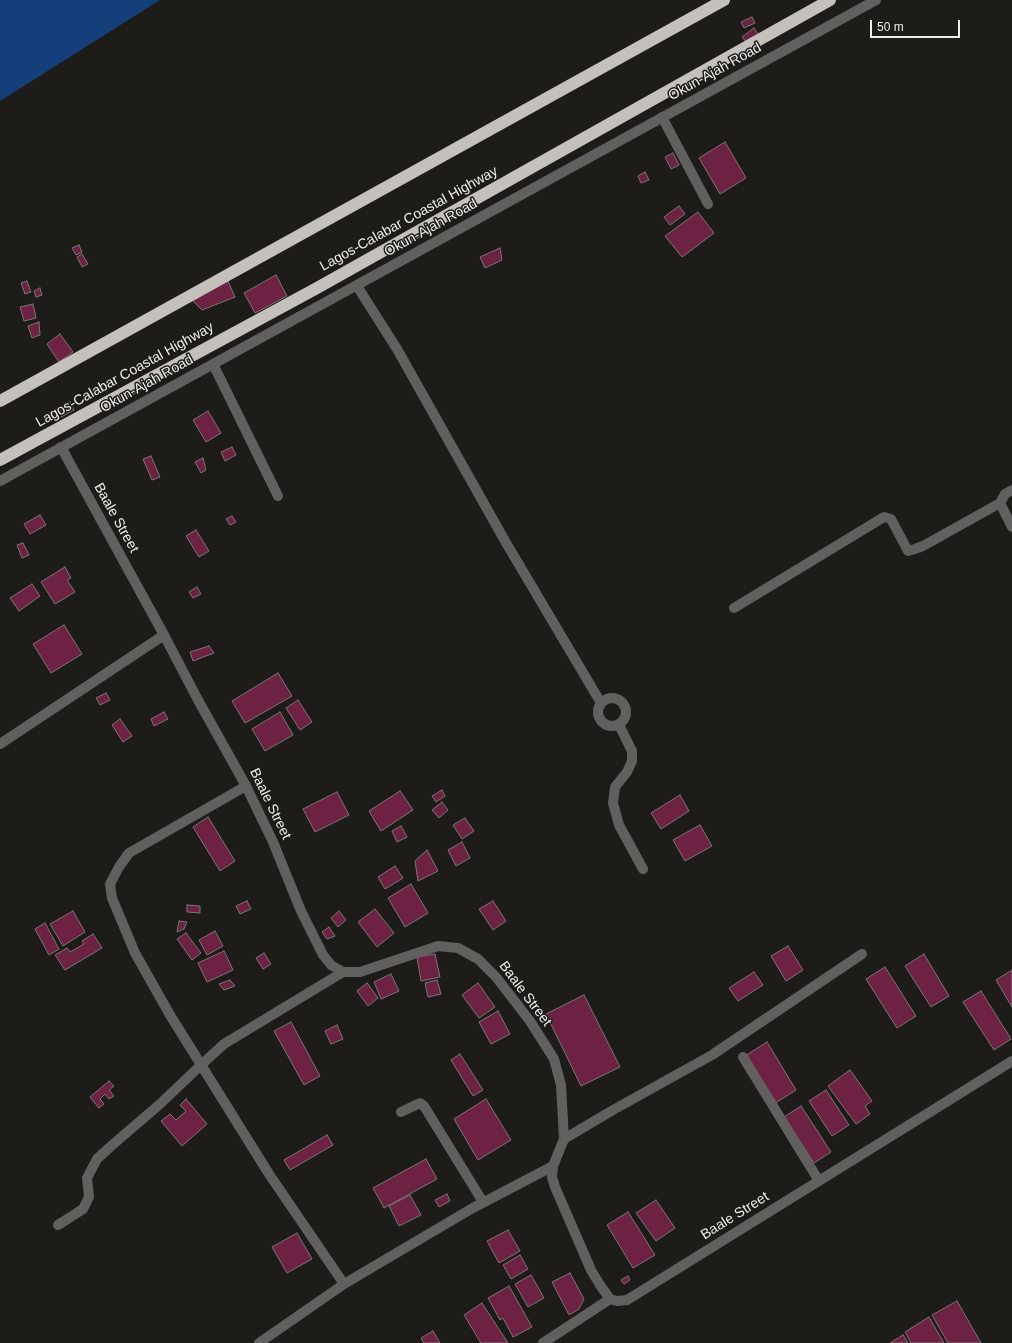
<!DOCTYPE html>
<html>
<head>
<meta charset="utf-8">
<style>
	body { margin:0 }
	#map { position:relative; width:1012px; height:1343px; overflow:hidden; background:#1d1c19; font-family:Arial,sans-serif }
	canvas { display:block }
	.scale { position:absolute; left:870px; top:20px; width:90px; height:18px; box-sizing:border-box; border:2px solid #eeeeeb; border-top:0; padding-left:5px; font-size:12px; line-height:14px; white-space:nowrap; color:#eeeeeb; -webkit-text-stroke:3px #1d1c19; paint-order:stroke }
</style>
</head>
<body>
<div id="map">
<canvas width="1012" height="1343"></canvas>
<div class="scale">50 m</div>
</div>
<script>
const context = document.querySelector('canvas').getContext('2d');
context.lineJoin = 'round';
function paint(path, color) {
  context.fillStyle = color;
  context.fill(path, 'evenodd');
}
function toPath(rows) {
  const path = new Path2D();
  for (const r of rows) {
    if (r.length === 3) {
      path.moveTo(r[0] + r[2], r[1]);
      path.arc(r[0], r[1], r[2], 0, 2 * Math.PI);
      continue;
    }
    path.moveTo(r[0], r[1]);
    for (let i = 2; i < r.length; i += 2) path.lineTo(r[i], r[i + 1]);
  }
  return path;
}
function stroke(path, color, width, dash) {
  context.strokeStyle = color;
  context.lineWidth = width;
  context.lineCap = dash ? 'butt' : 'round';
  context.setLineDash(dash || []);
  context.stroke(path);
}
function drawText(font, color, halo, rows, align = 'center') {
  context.font = font + ' Arial,sans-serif';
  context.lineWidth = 3;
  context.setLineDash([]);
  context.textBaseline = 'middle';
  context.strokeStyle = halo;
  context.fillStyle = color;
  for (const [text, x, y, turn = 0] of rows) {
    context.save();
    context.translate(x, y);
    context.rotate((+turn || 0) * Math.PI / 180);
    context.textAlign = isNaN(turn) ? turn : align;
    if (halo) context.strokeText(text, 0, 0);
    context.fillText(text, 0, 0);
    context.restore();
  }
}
paint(toPath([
	[0,0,160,0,0,101]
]), '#153f7b');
const building = toPath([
	[752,17,755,23,744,28,741,22,752,17],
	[754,28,759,36,748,44,742,37,754,28],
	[725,142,746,178,720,194,699,158,725,142],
	[673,153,679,165,671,169,665,157,673,153],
	[645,172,649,180,641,183,638,176,645,172],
	[679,206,685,214,670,225,664,217,679,206],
	[698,212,714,233,682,257,665,236,698,212],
	[79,245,82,252,76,255,72,248,79,245],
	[500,248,502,260,485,268,480,257,500,248],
	[82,254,88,264,82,267,77,257,82,254],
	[276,275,287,296,255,313,244,293,276,275],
	[27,281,31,292,25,294,21,283,27,281],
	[228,281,235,297,202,310,188,296,228,281],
	[40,288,42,295,36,297,34,291,40,288],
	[33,304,36,318,24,321,20,307,33,304],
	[39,322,40,335,32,338,28,326,39,322],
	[60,334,73,352,59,362,47,344,60,334],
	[70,402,74,410,54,421,49,413,70,402],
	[208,411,221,433,206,442,193,420,208,411],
	[232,447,236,455,225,461,221,452,232,447],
	[151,456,160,477,152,480,143,459,151,456],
	[203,458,206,470,201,473,195,462,203,458],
	[40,515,46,525,30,534,24,524,40,515],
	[232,516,236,522,230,525,226,519,232,516],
	[196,530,209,551,199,557,186,536,196,530],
	[23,543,29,555,22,558,17,545,23,543],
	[65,567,71,578,67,580,75,592,55,604,41,582,65,567],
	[32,584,40,596,19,611,10,598,32,584],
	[197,587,201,594,193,598,189,592,197,587],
	[64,625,82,654,51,673,33,644,64,625],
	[209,646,214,653,193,661,190,652,209,646],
	[278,673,292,696,245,723,232,701,278,673],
	[106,693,110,700,100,705,96,698,106,693],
	[298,700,312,722,300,730,286,708,298,700],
	[164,712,168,719,154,726,151,719,164,712],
	[280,712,293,735,265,751,252,729,280,712],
	[120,719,132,736,123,742,112,725,120,719],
	[442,790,445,796,436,802,432,796,442,790],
	[400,791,413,810,381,831,369,811,400,791],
	[337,792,349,815,315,832,303,809,337,792],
	[680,795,689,811,661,829,651,813,680,795],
	[442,802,448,810,439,818,432,810,442,802],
	[208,817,235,861,220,871,193,827,208,817],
	[465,818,474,831,462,839,453,825,465,818],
	[700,825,712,846,685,861,673,840,700,825],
	[401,826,407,837,397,842,392,831,401,826],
	[462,842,470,858,456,866,448,850,462,842],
	[427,850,438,871,418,881,415,861,427,850],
	[395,866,403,878,385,889,378,877,395,866],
	[411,884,428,913,405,927,388,898,411,884],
	[247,901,251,909,240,914,236,906,247,901],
	[493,901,506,921,493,930,479,909,493,901],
	[187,905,200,906,200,913,187,912,187,905],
	[375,909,394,933,377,947,358,922,375,909],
	[73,911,85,932,63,946,50,924,73,911],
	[339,911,346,920,338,927,331,918,339,911],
	[179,921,187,922,184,929,177,932,179,921],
	[45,923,59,949,49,955,35,929,45,923],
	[329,927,335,936,327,939,322,932,329,927],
	[215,931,223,946,207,955,199,940,215,931],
	[186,933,201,953,192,960,177,939,186,933],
	[93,934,102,948,65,970,55,955,67,948,70,952,84,944,82,941,93,934],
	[788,946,803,970,786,981,771,956,788,946],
	[224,951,233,970,207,982,198,963,224,951],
	[264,953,271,964,263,969,256,958,264,953],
	[435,954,440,977,421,981,417,957,435,954],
	[924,954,949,996,931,1007,905,966,924,954],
	[885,967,916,1016,897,1028,866,979,885,967],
	[1012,970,1012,1007,996,980,1012,970],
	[754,972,763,985,738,1001,729,988,754,972],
	[391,974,399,991,381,999,374,982,391,974],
	[230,980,235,986,224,990,219,984,230,980],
	[437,980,441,994,428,997,425,983,437,980],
	[367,983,378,998,368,1006,357,991,367,983],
	[478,983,495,1007,479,1018,462,995,478,983],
	[981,991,1011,1039,994,1050,963,1002,981,991],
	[584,995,620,1067,581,1086,546,1014,584,995],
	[498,1011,510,1034,491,1044,479,1022,498,1011],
	[291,1022,320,1076,304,1085,274,1031,291,1022],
	[337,1025,343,1039,331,1044,325,1031,337,1025],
	[767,1042,796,1090,774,1104,745,1056,767,1042],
	[460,1054,483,1090,473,1096,451,1060,460,1054],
	[850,1070,872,1101,865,1106,870,1114,856,1124,828,1086,850,1070],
	[109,1081,114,1086,109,1090,114,1096,109,1099,105,1094,100,1099,104,1104,99,1108,90,1097,109,1081],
	[826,1090,849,1125,832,1136,809,1101,826,1090],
	[186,1099,207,1124,182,1146,161,1121,170,1114,176,1120,186,1111,180,1105,186,1099],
	[486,1099,511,1140,478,1160,454,1119,486,1099],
	[801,1106,831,1152,814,1163,784,1117,801,1106],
	[327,1135,333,1145,290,1170,284,1160,327,1135],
	[426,1159,437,1179,384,1208,373,1188,426,1159],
	[447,1194,450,1201,439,1207,435,1200,447,1194],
	[410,1195,421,1215,399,1226,389,1206,410,1195],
	[656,1200,675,1228,656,1241,636,1213,656,1200],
	[628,1212,655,1255,633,1268,607,1225,628,1212],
	[508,1230,520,1251,499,1263,487,1241,508,1230],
	[297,1233,312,1259,287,1273,272,1247,297,1233],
	[520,1255,528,1269,511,1279,503,1265,520,1255],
	[570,1273,584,1299,579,1309,569,1315,552,1282,570,1273],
	[531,1275,544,1298,528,1307,515,1284,531,1275],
	[628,1276,630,1280,624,1284,621,1280,628,1276],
	[509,1286,532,1327,513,1337,503,1318,500,1320,488,1298,509,1286],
	[957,1301,981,1343,948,1343,932,1315,957,1301],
	[482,1303,508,1343,481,1343,464,1315,482,1303],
	[929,1317,944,1343,911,1343,905,1332,929,1317],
	[433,1331,440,1343,424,1343,421,1338,433,1331],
	[903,1335,908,1343,890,1343,903,1335]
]);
paint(building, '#6d2243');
stroke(building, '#7b7678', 1);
stroke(toPath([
	[662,117,708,204],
	[357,286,397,349,505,541,601,703],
	[213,364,278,496],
	[61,447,164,635,198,700,246,786,273,842,301,911,323,955,331,965,343,972,360,972,438,946,458,948,478,959,496,977,530,1021,554,1059,561,1085,564,1139,553,1166,552,1177,555,1187,591,1270,600,1285,610,1299,617,1301,627,1300,1012,1061],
	[0,481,876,0],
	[1012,490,1005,494,1000,503,1012,527],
	[734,608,884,517,891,519,908,551,915,549,923,546,1000,503],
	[612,712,14],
	[619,725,632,751,632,761,627,772,615,787,613,803,619,825,643,869],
	[0,744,164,635],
	[246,786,129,853,119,867,110,884,112,898,135,953,170,1015,269,1174,344,1284],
	[743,1057,819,1181],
	[401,1112,420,1103,424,1106,483,1202],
	[564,1139,613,1110,712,1055,862,954],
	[58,1225,83,1209,89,1197,87,1178,97,1159,110,1147,160,1104,201,1065,224,1044,343,972],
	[259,1343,344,1284,471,1209,553,1166],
	[543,1343,610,1299]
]), '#61605e', 10);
stroke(toPath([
	[0,401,724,0],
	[0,460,317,288,830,0]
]), '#c4c0bc', 12);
drawText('14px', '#eeeeeb', '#1d1c19', [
	["Okun-Ajah Road",715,72,-29],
	["Lagos-Calabar Coastal Highway",409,219,-29],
	["Okun-Ajah Road",431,228,-29],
	["Lagos-Calabar Coastal Highway",125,375,-29],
	["Okun-Ajah Road",147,384,-29],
	["Baale Street",116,518,61],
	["Baale Street",270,804,64],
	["Baale Street",525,994,53],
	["Baale Street",735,1216,-32]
]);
</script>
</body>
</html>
